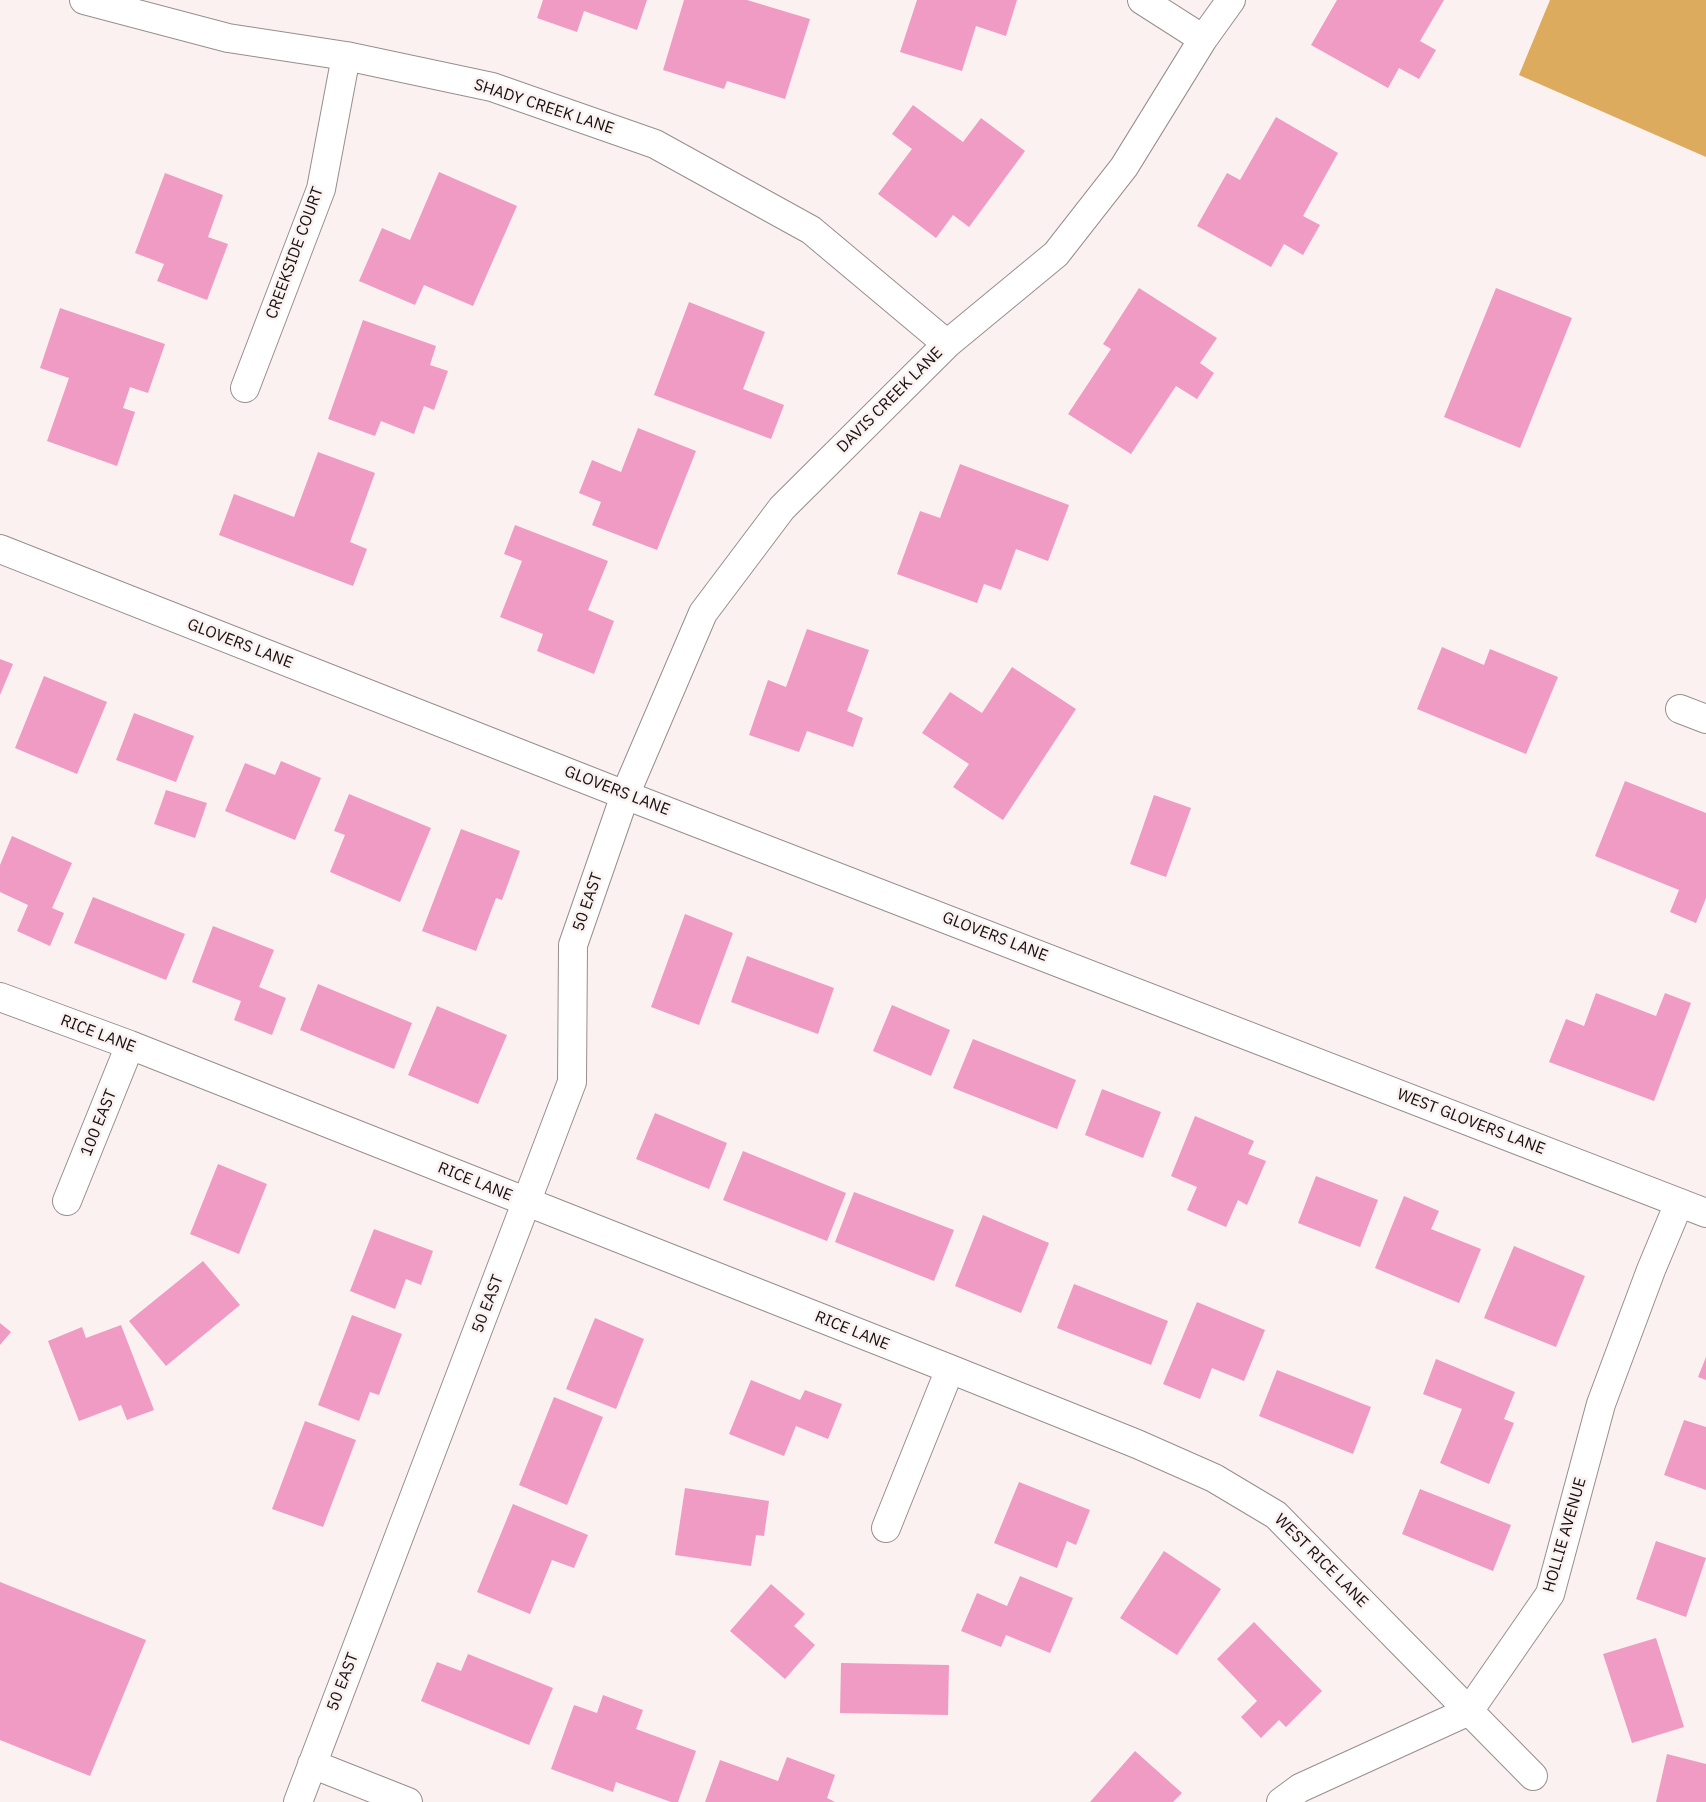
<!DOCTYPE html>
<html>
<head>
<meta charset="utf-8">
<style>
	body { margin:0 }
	canvas { display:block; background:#fbf1f0 }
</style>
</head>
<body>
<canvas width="1706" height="1802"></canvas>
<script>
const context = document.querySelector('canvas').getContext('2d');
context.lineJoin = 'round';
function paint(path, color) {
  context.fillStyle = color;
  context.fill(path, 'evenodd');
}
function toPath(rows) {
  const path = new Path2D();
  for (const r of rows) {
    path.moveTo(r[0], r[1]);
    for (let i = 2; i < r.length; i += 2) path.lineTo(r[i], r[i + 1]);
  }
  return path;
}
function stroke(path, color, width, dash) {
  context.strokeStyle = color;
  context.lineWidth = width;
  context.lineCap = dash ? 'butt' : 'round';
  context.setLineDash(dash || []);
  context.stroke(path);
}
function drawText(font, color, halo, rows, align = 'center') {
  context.font = font + ' "IBM Plex Sans",sans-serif';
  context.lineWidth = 5;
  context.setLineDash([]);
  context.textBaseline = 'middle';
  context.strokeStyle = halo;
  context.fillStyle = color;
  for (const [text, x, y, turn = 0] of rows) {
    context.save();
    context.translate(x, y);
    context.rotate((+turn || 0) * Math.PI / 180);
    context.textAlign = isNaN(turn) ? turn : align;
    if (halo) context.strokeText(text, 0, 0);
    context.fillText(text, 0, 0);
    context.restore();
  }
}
paint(toPath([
	[1550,0,1706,0,1706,157,1519,75]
]), '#ddab5d');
paint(toPath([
	[543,0,647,0,637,30,584,11,577,32,537,18],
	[684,0,747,0,810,19,785,99,727,81,724,89,663,70],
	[917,0,1017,0,1006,36,976,26,962,71,900,52],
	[1337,0,1444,0,1420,41,1436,50,1419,79,1399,68,1388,88,1311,45],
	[913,105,963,142,981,118,1025,151,969,227,953,215,936,238,878,194,912,149,892,134],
	[1276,117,1338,153,1303,216,1320,225,1303,255,1284,244,1271,267,1197,226,1227,173,1240,180],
	[439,172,517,206,473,306,424,285,415,305,359,281,382,228,410,240],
	[165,173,223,195,208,237,228,244,207,300,157,281,164,264,135,253],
	[1139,288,1217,338,1200,363,1214,373,1197,399,1176,386,1131,454,1068,414,1111,349,1103,344],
	[1496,288,1572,318,1520,448,1444,417],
	[689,302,765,332,743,389,784,405,771,439,654,395],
	[60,308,165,344,148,393,130,387,123,408,135,412,117,466,47,441,69,378,40,368],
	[363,320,436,346,430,365,448,371,434,410,424,406,414,434,381,421,375,436,328,419],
	[638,428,696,451,657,550,592,525,601,502,579,493,592,460,621,472],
	[318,452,375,473,350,542,367,549,353,586,219,535,234,494,294,517],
	[960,464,1069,505,1048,561,1016,549,1001,590,984,584,977,603,897,574,920,511,940,518],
	[515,525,608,561,588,610,614,621,594,674,537,651,543,634,500,617,522,561,504,554],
	[807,629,869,650,847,711,863,718,853,747,807,731,799,752,749,735,768,680,786,687],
	[1442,647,1484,665,1490,649,1558,677,1526,754,1417,709],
	[0,659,13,664,0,695],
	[1012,667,1076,709,1003,820,953,787,969,764,922,733,950,692,982,713],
	[44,676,107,702,77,774,15,748],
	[134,713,194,736,176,782,116,760],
	[281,761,321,778,295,840,225,811,245,763,275,775],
	[1625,781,1706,813,1706,898,1696,923,1670,912,1679,890,1595,856],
	[166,790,207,803,195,838,154,824],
	[349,794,431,828,400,902,330,872,345,835,334,831],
	[1154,795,1191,808,1166,877,1130,864],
	[461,829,520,851,502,900,496,898,476,951,422,931],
	[12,836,72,863,52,908,64,913,50,946,17,931,28,905,0,892,0,865],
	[93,897,185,934,166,980,74,943],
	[685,914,733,933,699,1025,651,1007],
	[213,926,274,950,259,987,286,998,272,1035,234,1020,241,1001,192,982],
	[747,956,834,988,818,1034,731,1002],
	[318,984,412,1023,394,1069,300,1030],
	[1596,993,1656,1016,1665,993,1691,1003,1654,1101,1549,1062,1566,1019,1584,1026],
	[892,1005,950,1030,931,1076,873,1051],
	[437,1006,507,1035,478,1104,408,1075],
	[973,1039,1076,1080,1057,1129,953,1088],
	[1102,1089,1161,1112,1143,1158,1085,1135],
	[655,1113,727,1143,709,1189,636,1159],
	[1195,1116,1254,1141,1248,1154,1266,1161,1247,1205,1238,1200,1226,1227,1187,1210,1197,1187,1171,1176],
	[743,1151,846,1193,827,1241,723,1200],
	[218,1164,267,1184,239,1254,190,1234],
	[1316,1176,1378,1200,1360,1247,1298,1223],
	[854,1192,954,1230,934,1281,835,1242],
	[1404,1196,1439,1211,1431,1229,1481,1249,1459,1303,1375,1268],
	[983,1215,1049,1243,1021,1313,955,1286],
	[374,1229,433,1251,421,1285,406,1279,395,1309,350,1291],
	[1514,1246,1585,1276,1556,1347,1484,1318],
	[203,1261,240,1305,166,1366,129,1321],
	[1074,1284,1168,1321,1151,1365,1057,1328],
	[1197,1302,1265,1330,1244,1381,1212,1368,1200,1399,1163,1384],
	[352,1315,402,1334,379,1395,370,1392,359,1421,318,1405],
	[595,1318,644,1339,616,1409,566,1389],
	[0,1323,11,1332,0,1345],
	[121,1325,154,1410,127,1420,121,1405,79,1421,48,1341,82,1327,86,1338],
	[1706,1357,1706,1380,1698,1377],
	[1436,1359,1515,1392,1504,1419,1514,1423,1489,1484,1440,1463,1462,1409,1423,1394],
	[1277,1370,1371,1407,1353,1454,1259,1416],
	[751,1380,800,1400,805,1390,842,1404,828,1439,796,1426,784,1456,729,1434],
	[554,1397,603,1417,567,1505,519,1485],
	[1684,1420,1706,1427,1706,1490,1664,1475],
	[305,1421,356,1440,323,1527,272,1509],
	[1019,1482,1090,1510,1076,1545,1067,1541,1057,1568,994,1543],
	[685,1488,769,1501,764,1536,756,1535,751,1566,675,1555],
	[1420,1489,1511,1525,1493,1571,1402,1534],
	[513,1504,588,1535,574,1568,552,1560,530,1614,477,1592],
	[1656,1541,1706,1558,1686,1617,1636,1599],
	[1164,1551,1221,1589,1177,1655,1120,1618],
	[1020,1576,1073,1598,1050,1653,1006,1635,1001,1647,961,1631,977,1593,1007,1606],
	[0,1582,146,1640,90,1776,0,1740],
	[771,1584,805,1614,794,1626,815,1645,785,1679,730,1631],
	[1254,1622,1322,1691,1286,1727,1279,1720,1261,1738,1241,1717,1257,1701,1217,1659],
	[1656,1638,1684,1727,1632,1743,1603,1654],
	[468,1654,553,1688,529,1745,421,1701,437,1662,461,1671],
	[841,1663,949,1665,948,1715,840,1713],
	[603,1695,643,1710,636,1729,696,1751,678,1802,671,1802,616,1782,613,1792,551,1769,574,1705,597,1713],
	[1135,1751,1182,1793,1173,1802,1090,1802],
	[1667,1754,1706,1764,1706,1802,1656,1802],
	[787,1757,835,1775,827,1798,835,1802,705,1802,720,1760,778,1781]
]), '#f09bc3');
const street = toPath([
	[84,0,228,38,346,56,492,87,655,144,811,230,947,344],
	[1142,0,1203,39],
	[245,388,321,189,346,56],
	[1680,709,1706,719],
	[0,997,130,1045,950,1369,1137,1444,1214,1478,1276,1515,1533,1776],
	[67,1201,130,1045],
	[886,1528,950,1369],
	[312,1764,408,1802],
	[298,1802,572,1082,573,945,625,795,703,613,782,508,947,344,1056,254,1124,167,1203,39,1231,0],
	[1281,1802,1300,1788,1469,1711,1550,1594,1601,1404,1651,1270,1679,1203]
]);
const secondary = toPath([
	[0,549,625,795,1706,1213]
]);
stroke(street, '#988e8e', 30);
stroke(secondary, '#988e8e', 30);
stroke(street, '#fff', 28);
stroke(secondary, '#fff', 28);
drawText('16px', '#141110', '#fbf1f0', [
	["SHADY CREEK LANE",544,107,18],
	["CREEKSIDE COURT",295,253,-70],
	["DAVIS CREEK LANE",890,400,-45],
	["GLOVERS LANE",240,644,21],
	["GLOVERS LANE",617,791,21],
	["50 EAST",588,902,-71],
	["GLOVERS LANE",995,937,21],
	["RICE LANE",98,1034,21],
	["WEST GLOVERS LANE",1471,1122,21],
	["100 EAST",99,1123,-68],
	["RICE LANE",475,1182,22],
	["50 EAST",488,1304,-69],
	["RICE LANE",852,1331,22],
	["HOLLIE AVENUE",1565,1535,-74],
	["WEST RICE LANE",1321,1561,45],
	["50 EAST",343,1682,-69]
]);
</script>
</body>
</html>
